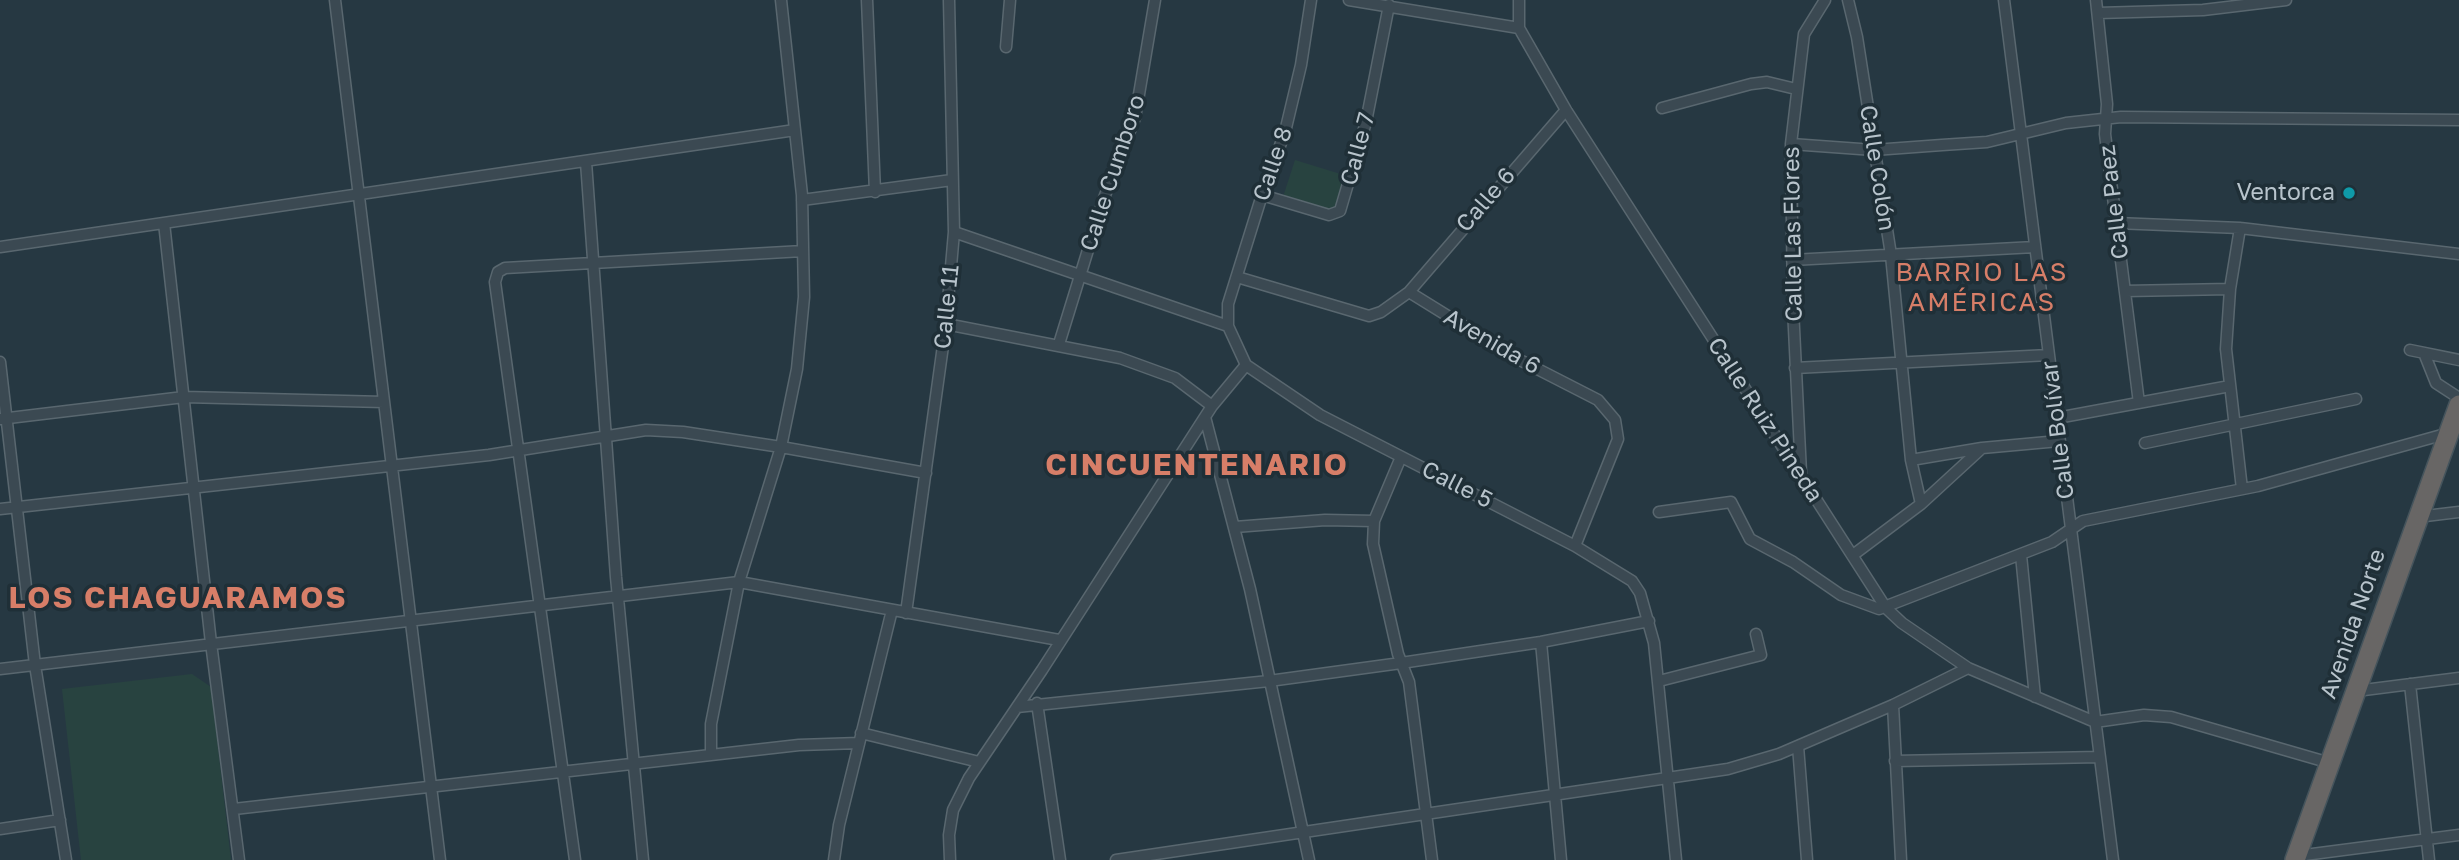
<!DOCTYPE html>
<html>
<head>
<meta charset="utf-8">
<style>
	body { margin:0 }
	canvas { display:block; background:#263842 }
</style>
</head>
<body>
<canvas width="2459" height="860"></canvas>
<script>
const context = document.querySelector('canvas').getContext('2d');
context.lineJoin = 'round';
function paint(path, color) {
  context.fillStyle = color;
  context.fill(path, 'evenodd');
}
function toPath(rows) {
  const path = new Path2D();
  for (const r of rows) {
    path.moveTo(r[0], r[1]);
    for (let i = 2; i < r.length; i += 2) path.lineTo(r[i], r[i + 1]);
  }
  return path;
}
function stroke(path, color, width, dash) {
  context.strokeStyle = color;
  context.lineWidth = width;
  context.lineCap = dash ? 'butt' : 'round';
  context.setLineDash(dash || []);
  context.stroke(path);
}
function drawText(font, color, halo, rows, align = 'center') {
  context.font = font + ' "Golos Text",sans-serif';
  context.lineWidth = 7;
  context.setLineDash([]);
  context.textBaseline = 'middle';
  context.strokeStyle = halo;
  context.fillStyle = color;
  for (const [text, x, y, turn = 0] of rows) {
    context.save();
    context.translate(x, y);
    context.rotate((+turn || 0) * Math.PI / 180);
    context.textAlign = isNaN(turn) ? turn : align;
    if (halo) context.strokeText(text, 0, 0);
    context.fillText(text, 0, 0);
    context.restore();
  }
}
paint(toPath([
	[1295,160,1347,176,1336,213,1283,197],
	[192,674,211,687,231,860,81,860,62,689]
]), '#284340');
const minor = toPath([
	[335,0,440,860],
	[867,0,875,192],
	[1349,0,1519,28],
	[1519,0,1519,28,1566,110,1886,608,1902,623,1968,668,2095,722,2144,715,2171,717,2330,763],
	[1848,0,1857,37,1891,255,1911,460,1921,504],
	[2004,0,2113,860],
	[2096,0,2107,104,2105,134,2139,403],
	[2098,13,2203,10,2286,0],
	[1006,47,1010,0],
	[1662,108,1751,84,1767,82,1796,89],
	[1791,144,1874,150,1942,145,1987,142,2066,123,2121,117,2459,120],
	[586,162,616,577,643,860],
	[1262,195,1329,215,1340,211,1366,122,1389,5],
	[802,200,952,180],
	[164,223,211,643,239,860],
	[2116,223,2240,228,2459,254],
	[2240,228,2230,289,2226,349,2242,489],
	[954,232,1228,326,1246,365],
	[0,247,795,130],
	[1792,260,2035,247],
	[1237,277,1369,316,1381,312,1409,292,1514,357,1598,400,1615,420,1618,439,1575,546],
	[2125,291,2230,289],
	[1409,292,1566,110],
	[946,324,1120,358,1175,378,1212,406],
	[1228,326,1228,304,1262,195,1285,132,1301,65,1311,0],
	[1059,344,1104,198,1135,118,1155,0],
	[2410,350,2459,360],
	[2424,353,2436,383,2459,398],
	[0,362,35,665,66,860],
	[1246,365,1320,415,1575,546,1632,581,1640,593,1654,643,1676,860],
	[1795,368,2049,355],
	[1205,417,1250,589,1309,860],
	[2057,418,2230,386],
	[0,419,184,397,384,402],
	[2145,443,2356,399],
	[1401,457,1374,521,1373,544,1398,654,1409,682,1432,860],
	[1911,460,1982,448,2059,441],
	[1801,473,1793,308,1791,144,1804,34,1825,0],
	[0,509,489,455,646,430,683,432,781,447,926,473],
	[1659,512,1731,502,1750,539,1793,562,1841,595,1879,609,2052,542,2083,521,2258,486,2449,433],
	[2417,517,2459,512],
	[1235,527,1325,520,1374,521],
	[1853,555,1921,504,1982,448],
	[2021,555,2035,697],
	[906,613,946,324,954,232,949,0],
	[1541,642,1561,860],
	[0,669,739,582,1059,640],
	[1659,681,1761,655,1756,634],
	[2410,684,2429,860],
	[2356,691,2459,678],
	[1037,703,1060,860],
	[1893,705,1901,860],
	[1017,707,1269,681,1401,663,1541,642,1649,621],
	[861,733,979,762],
	[1798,746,1807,860],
	[711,755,711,724,739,582,781,447,797,369,804,297,802,195,781,0],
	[1895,761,2100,757],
	[234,809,799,745,859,743],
	[0,829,60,820],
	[2297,856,2459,835],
	[575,860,495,282,498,272,505,268,803,251],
	[834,860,839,825,892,610],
	[950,860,949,835,953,810,969,778,1042,670,1212,406,1246,365],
	[1116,860,1728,769,1779,754,1893,705,1968,668]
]);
const trunk = toPath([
	[2295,860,2459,405]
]);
stroke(minor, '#59676f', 13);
stroke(trunk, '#45545c', 22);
stroke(minor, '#3b4952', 10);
stroke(trunk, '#686665', 19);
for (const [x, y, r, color] of [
	[2349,193,7,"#0f9aa8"]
]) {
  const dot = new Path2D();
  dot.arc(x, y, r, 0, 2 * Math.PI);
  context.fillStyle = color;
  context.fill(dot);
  stroke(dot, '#1f2f37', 2.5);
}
drawText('23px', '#b8c4cc', '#1f2f37', [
	["Calle 7",1358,149,-75],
	["Calle 8",1273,164,-71],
	["Calle Colón",1877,168,81],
	["Calle Cumboro",1113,173,-72],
	["Calle 6",1486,200,-49],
	["Calle Paez",2114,202,-97],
	["Calle Las Flores",1793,234,-91],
	["Calle 11",947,307,-84],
	["Avenida 6",1492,342,30],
	["Calle Ruiz Pineda",1765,420,57],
	["Calle Bolívar",2058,430,-97],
	["Calle 5",1457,485,27],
	["Avenida Norte",2353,624,-71]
]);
drawText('23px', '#b8c4cc', '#1f2f37', [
	["Ventorca",2335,193]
], 'right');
context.letterSpacing = '2px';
drawText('26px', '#d77e68', '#1f2f37', [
	["BARRIO LAS",1982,273],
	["AMÉRICAS",1982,303]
]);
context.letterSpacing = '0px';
context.letterSpacing = '2px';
drawText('bold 30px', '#d77e68', '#1f2f37', [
	["CINCUENTENARIO",1197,465],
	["LOS CHAGUARAMOS",178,598]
]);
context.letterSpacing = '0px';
</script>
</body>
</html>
